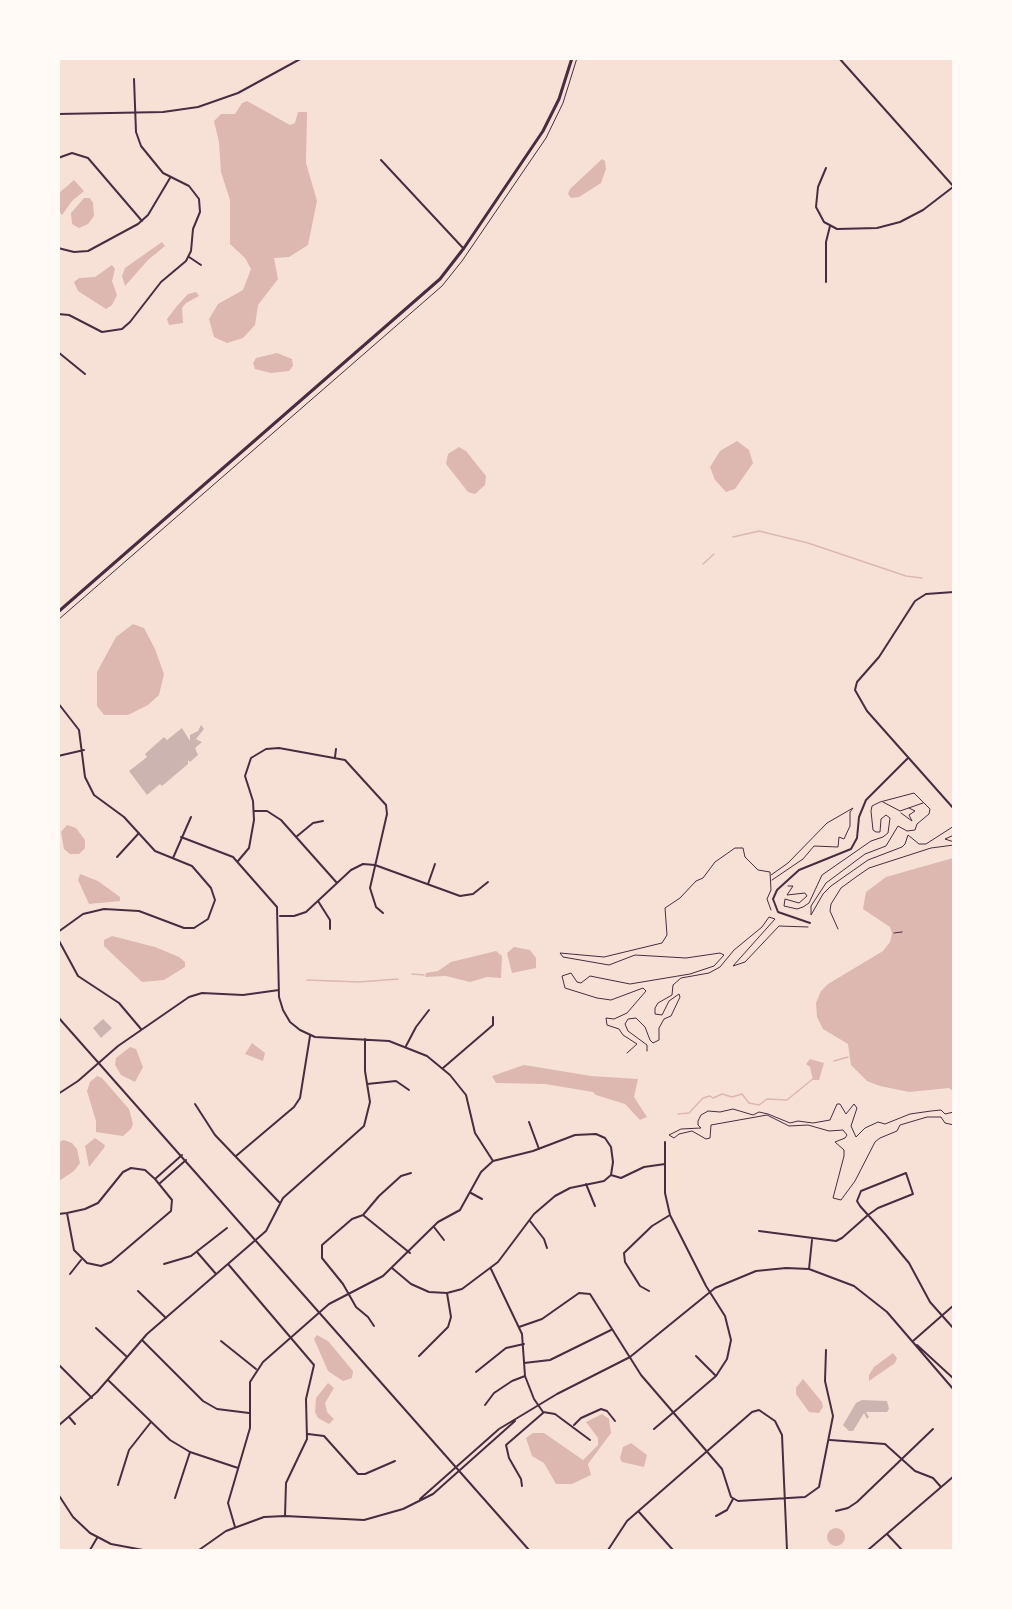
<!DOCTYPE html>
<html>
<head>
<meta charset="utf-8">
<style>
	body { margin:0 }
	#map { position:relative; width:1012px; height:1609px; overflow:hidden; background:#f7e1d7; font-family:Signika,sans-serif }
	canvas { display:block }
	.frame { position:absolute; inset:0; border:60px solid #fffaf5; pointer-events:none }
</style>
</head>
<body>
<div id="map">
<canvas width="1012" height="1609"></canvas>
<div class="frame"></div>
</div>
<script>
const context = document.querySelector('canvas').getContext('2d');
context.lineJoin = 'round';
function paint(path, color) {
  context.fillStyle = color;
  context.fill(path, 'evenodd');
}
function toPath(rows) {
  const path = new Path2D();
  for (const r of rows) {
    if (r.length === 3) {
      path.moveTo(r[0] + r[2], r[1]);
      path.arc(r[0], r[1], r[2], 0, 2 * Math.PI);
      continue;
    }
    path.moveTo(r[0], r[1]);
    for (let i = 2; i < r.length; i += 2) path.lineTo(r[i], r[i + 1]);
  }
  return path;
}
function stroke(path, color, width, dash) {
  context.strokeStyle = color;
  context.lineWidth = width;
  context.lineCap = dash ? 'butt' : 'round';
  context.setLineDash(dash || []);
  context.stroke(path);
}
paint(toPath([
	[247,101,290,125,295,123,298,112,307,112,306,163,317,201,308,245,289,257,274,258,278,279,258,305,255,325,243,338,227,343,214,337,209,319,218,304,243,290,251,269,245,258,230,244,230,200,221,172,219,142,214,121,221,114,235,114,242,103],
	[602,159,605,161,606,169,601,183,579,197,571,198,568,194,570,189],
	[74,180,84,191,72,201,62,215,59,211,59,193],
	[84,198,90,198,93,203,94,216,88,224,79,228,72,224,71,213],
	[162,242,165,246,148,260,125,286,122,276,125,268],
	[112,265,115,269,112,281,117,295,112,305,106,309,78,291,74,282,79,278,95,277],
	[196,292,199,296,186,303,182,308,183,323,169,325,167,319,177,306,188,294],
	[277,353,292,359,293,366,289,371,271,373,255,369,253,363,256,358],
	[737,441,749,450,753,463,735,489,726,492,715,480,710,467,720,451],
	[459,447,466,451,486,476,485,485,475,494,468,492,446,464,448,454],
	[133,624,144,628,155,649,164,674,159,695,148,705,128,715,104,715,97,706,97,672,116,637],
	[67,825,76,828,85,840,85,848,79,854,70,854,64,849,61,832],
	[953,858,953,1091,949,1088,909,1092,880,1086,867,1081,851,1065,848,1044,823,1029,817,1017,816,1003,821,991,828,984,883,951,890,942,892,934,890,927,863,909,866,892,886,877],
	[80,874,98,881,120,897,120,901,89,904,78,880],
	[112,936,155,947,179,957,185,962,185,967,164,980,142,982,104,946,104,940],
	[514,947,530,950,536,958,536,968,512,973,507,953],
	[496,951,502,956,501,978,487,977,470,982,446,976,425,977,426,973,438,971,451,962],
	[252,1043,265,1053,263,1061,245,1054],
	[130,1047,136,1049,143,1067,135,1082,121,1075,115,1065,116,1058],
	[810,1059,824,1063,819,1080,813,1080,810,1067,806,1064],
	[524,1065,591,1076,638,1079,634,1097,647,1117,640,1120,625,1104,596,1095,593,1092,545,1084,496,1083,492,1076],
	[97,1076,102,1078,129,1109,133,1124,131,1129,123,1136,96,1132,96,1121,87,1091,90,1082],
	[95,1138,105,1145,104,1148,89,1167,85,1146],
	[64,1140,72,1143,77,1149,80,1163,74,1171,59,1181,59,1142],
	[317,1335,328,1341,353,1371,352,1378,343,1381,328,1371,314,1339],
	[893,1353,897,1358,895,1363,869,1381,869,1375,874,1367],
	[803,1379,822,1402,823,1407,819,1413,809,1412,796,1394,796,1388],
	[328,1383,334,1388,325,1403,327,1412,334,1419,329,1424,318,1418,315,1412,316,1398],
	[602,1414,609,1419,611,1433,588,1464,591,1475,572,1484,556,1484,544,1463,532,1456,526,1438,533,1433,544,1433,583,1460,598,1445,598,1438,586,1422],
	[631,1443,647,1455,644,1467,622,1462,620,1458,623,1447],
	[836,1537,9]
]), '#dcb8b0');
stroke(toPath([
	[733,537,759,531,808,543,906,576,922,578],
	[703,564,714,554],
	[412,974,424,975],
	[307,980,359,982,398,979],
	[834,1061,848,1057],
	[678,1114,689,1113,703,1098,710,1096,713,1098,722,1094,732,1097,742,1094,749,1103,759,1105,767,1099,787,1100,814,1078]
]), '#dcb8b0', 1.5);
paint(toPath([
	[201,725,204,729,196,739,202,742,195,748,198,755,190,762,188,760,188,764,162,786,160,784,147,795,129,771,147,757,145,754,164,737,167,740,182,728,190,741,190,735,198,731],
	[103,1019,112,1028,101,1038,93,1028],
	[862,1400,887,1401,889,1409,887,1412,866,1412,869,1417,867,1419,864,1413,853,1431,849,1431,843,1425,856,1403]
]), '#ccb4b1');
stroke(toPath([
	[58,620,442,286,462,261,546,138,563,103,577,58],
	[883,802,900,811,923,803],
	[901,813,912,821,909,815,915,811,909,808],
	[954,835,945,839,954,842],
	[771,875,788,863,827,823,853,808,850,812,850,826,844,839,839,837,838,847,814,846,803,859,772,880],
	[788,886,793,886,787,895,805,893,807,896,799,903,785,899,784,906,797,909,803,907,809,903,822,875,871,841,883,837,888,833,890,818,886,815,881,819,880,832,876,832,873,830,871,811,872,806,880,802,914,793,930,809,929,814,917,824,915,830,907,831,898,826,886,846,865,854,826,883,811,906,811,915,823,894,831,886,868,860,902,847,905,844,908,835,919,844,926,844,954,826],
	[838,929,830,911,831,904,841,888,856,877,869,868,931,848,954,845],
	[894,933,902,932],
	[647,1051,647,1045,628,1031,625,1024,628,1019,636,1018,645,1027,650,1040,653,1043,659,1040,659,1028,664,1019,671,1016,680,997,679,994,669,1001,662,1015,655,1014,655,1008,658,1003,672,995,673,985,681,978,709,973,720,967,734,950,762,927,769,917,775,919,733,966,745,962,779,926,808,927],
	[627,1053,637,1044,623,1035,619,1029,607,1025,606,1018,614,1019,627,1013,646,991,643,988,611,1000,597,998,565,988,562,976,571,973,577,982,581,983,590,976,630,984,690,974,714,966,724,955,720,953,686,958,635,955,609,965,563,957,560,953,604,957,662,943,667,935,665,908,680,898,696,881,703,878,715,862,735,848,743,848,745,857,758,870,770,872,771,890,767,899,771,910],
	[954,1112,945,1114,941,1110,931,1111,910,1114,885,1124,878,1122,865,1128,856,1137,851,1126,857,1108,854,1104,846,1114,840,1104,837,1104,830,1120,813,1123,798,1121,790,1123,768,1114,759,1112,753,1115,733,1109,720,1112,708,1111,701,1115,698,1121,698,1125,701,1128,681,1129,669,1135,674,1138,679,1134,692,1131,706,1139,710,1138,711,1125,767,1115,789,1126,808,1125,829,1131,843,1130,847,1135,845,1138,835,1142,844,1150,844,1156,833,1198,841,1200,855,1181,875,1142,880,1138,897,1131,900,1125,927,1117,941,1117,945,1123,954,1125]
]), '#4a2c40', 1);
stroke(toPath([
	[58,158,72,153,88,158,142,221],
	[381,160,463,248],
	[826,168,818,187,816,207,824,222,837,229,877,228,900,222,923,210,953,187],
	[58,248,74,252,88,251,138,224,148,215,170,178],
	[189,257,201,265],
	[826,282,826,242,830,226],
	[58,314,69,315,102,332,122,329,130,322,161,282,186,261,191,251,193,229,200,212,199,199,189,186,163,173,141,146,136,132,134,79],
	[58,352,85,374],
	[58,703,79,730,85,777,94,795,124,817,155,851,192,866,211,888,215,900,208,919,194,928,184,928,139,911,104,909,83,914,58,932],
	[58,756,84,750],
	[335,757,336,749],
	[255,811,267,811,281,820,337,883],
	[181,837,233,857,277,907,279,997,283,1010,290,1022,300,1030,315,1037,389,1041,427,1056,450,1075,466,1095,475,1133,493,1161],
	[296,837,313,823,323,821],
	[117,857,139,833],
	[173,858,191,817],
	[238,861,249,848,254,820,253,801,245,776,251,758,266,749,279,748,345,760,386,805,387,814,370,888,376,907,383,913],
	[428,884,435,864],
	[318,901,330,920,330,929],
	[280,916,294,916,306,912,351,870,363,864,375,865,460,896,473,894,488,882],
	[810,923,778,912,773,899,777,890,799,870,851,849,857,838,859,817,866,800,908,758],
	[58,939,78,976,119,1003,141,1029],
	[406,1046,416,1027,429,1010],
	[443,1068,493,1025,493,1017],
	[367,1084,396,1081,409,1090],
	[58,1094,78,1081,118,1046,189,997,202,993,243,995,279,990],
	[195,1104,215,1135,279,1202],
	[529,1122,539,1149],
	[236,1156,294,1107,300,1098,310,1036],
	[131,1168,145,1170,155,1179,172,1200,171,1211,111,1262,101,1266,87,1263,74,1250,67,1213,85,1209,98,1203,123,1172,131,1168],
	[155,1179,182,1155],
	[159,1184,186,1160],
	[586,1184,595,1206],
	[471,1193,482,1199],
	[58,1214,67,1213],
	[363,1215,379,1196,401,1176,411,1173],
	[530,1221,544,1239,547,1248],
	[434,1227,444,1240],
	[759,1231,836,1241,842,1238,868,1215,878,1208,913,1194,906,1173,861,1191,857,1201,860,1206,868,1215,886,1235,899,1251,909,1263,930,1302,954,1329],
	[197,1252,216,1274],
	[164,1264,191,1256,227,1228],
	[228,1264,314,1365,306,1399,307,1439,286,1483,285,1516],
	[392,1268,411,1284,429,1292,447,1293,462,1289,498,1262,534,1214,555,1196,570,1188,604,1181,611,1175,621,1178,644,1167,665,1164],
	[491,1269,522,1334,525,1376,534,1399,543,1412,555,1414,590,1440],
	[809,1269,812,1240],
	[70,1274,81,1260],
	[138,1291,166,1318],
	[649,1291,640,1286,625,1262,624,1253,652,1226,670,1215],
	[374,1326,368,1317,356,1307,343,1284,322,1258,322,1245,352,1219,363,1215,410,1253],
	[519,1327,542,1319,579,1293,590,1294,641,1375,722,1469,731,1497,738,1501,805,1497,819,1487,833,1416,825,1381,826,1350],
	[96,1328,126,1356],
	[142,1340,203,1401,217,1409,249,1413],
	[221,1341,256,1369],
	[913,1341,954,1305],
	[419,1356,448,1327,451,1317,447,1293],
	[696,1356,716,1376],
	[524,1363,550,1360,611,1330],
	[58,1364,92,1398],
	[476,1372,506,1348,524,1344],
	[108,1380,170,1440,190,1452,238,1468],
	[485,1405,494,1393,512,1381,525,1376],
	[69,1417,75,1424],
	[574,1425,581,1418,601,1409,607,1411,615,1421],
	[58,1426,97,1392,147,1334,266,1231,283,1198,364,1126,370,1102,365,1071,365,1039],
	[654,1429,716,1376,727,1359,731,1340,725,1316,706,1286,670,1215,665,1193,665,1142],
	[308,1434,324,1436,358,1474,365,1474,395,1461],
	[830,1440,885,1444,915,1471,933,1478,941,1487],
	[118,1485,129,1450,151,1422],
	[522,1486,521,1479,509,1458,506,1445,543,1413],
	[58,1494,73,1517,90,1533,111,1544,143,1550],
	[175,1498,190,1452],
	[836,1511,848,1508,857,1502,933,1429],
	[639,1512,673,1550],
	[716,1516,727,1510,733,1499],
	[235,1527,228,1503,250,1428,250,1382,263,1362,329,1304,383,1276,438,1222,460,1210,481,1172,493,1161,533,1151,575,1135,596,1134,605,1138,611,1147,613,1162,611,1175],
	[887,1534,902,1550],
	[90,1550,97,1538],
	[379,1550,395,1550],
	[608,1550,627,1521,752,1412,759,1410,775,1421,782,1435,787,1550]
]), '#4a2c40', 2);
stroke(toPath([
	[839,58,954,187],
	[58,114,163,112,198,107,238,93,302,58],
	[954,592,926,594,915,601,879,657,857,682,855,690,867,711,954,809],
	[58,1017,529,1550],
	[917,1345,954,1379],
	[420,1499,499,1429,557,1394,630,1357,715,1288,756,1271,786,1268,809,1269,854,1286,887,1312,954,1390],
	[199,1550,226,1531,264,1517,285,1516,364,1520,403,1509,433,1494,515,1421],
	[868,1550,954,1476]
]), '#4a2c40', 2);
stroke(toPath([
	[58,612,440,279,464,248,543,131,559,99,572,58]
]), '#4a2c40', 3);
</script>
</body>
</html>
